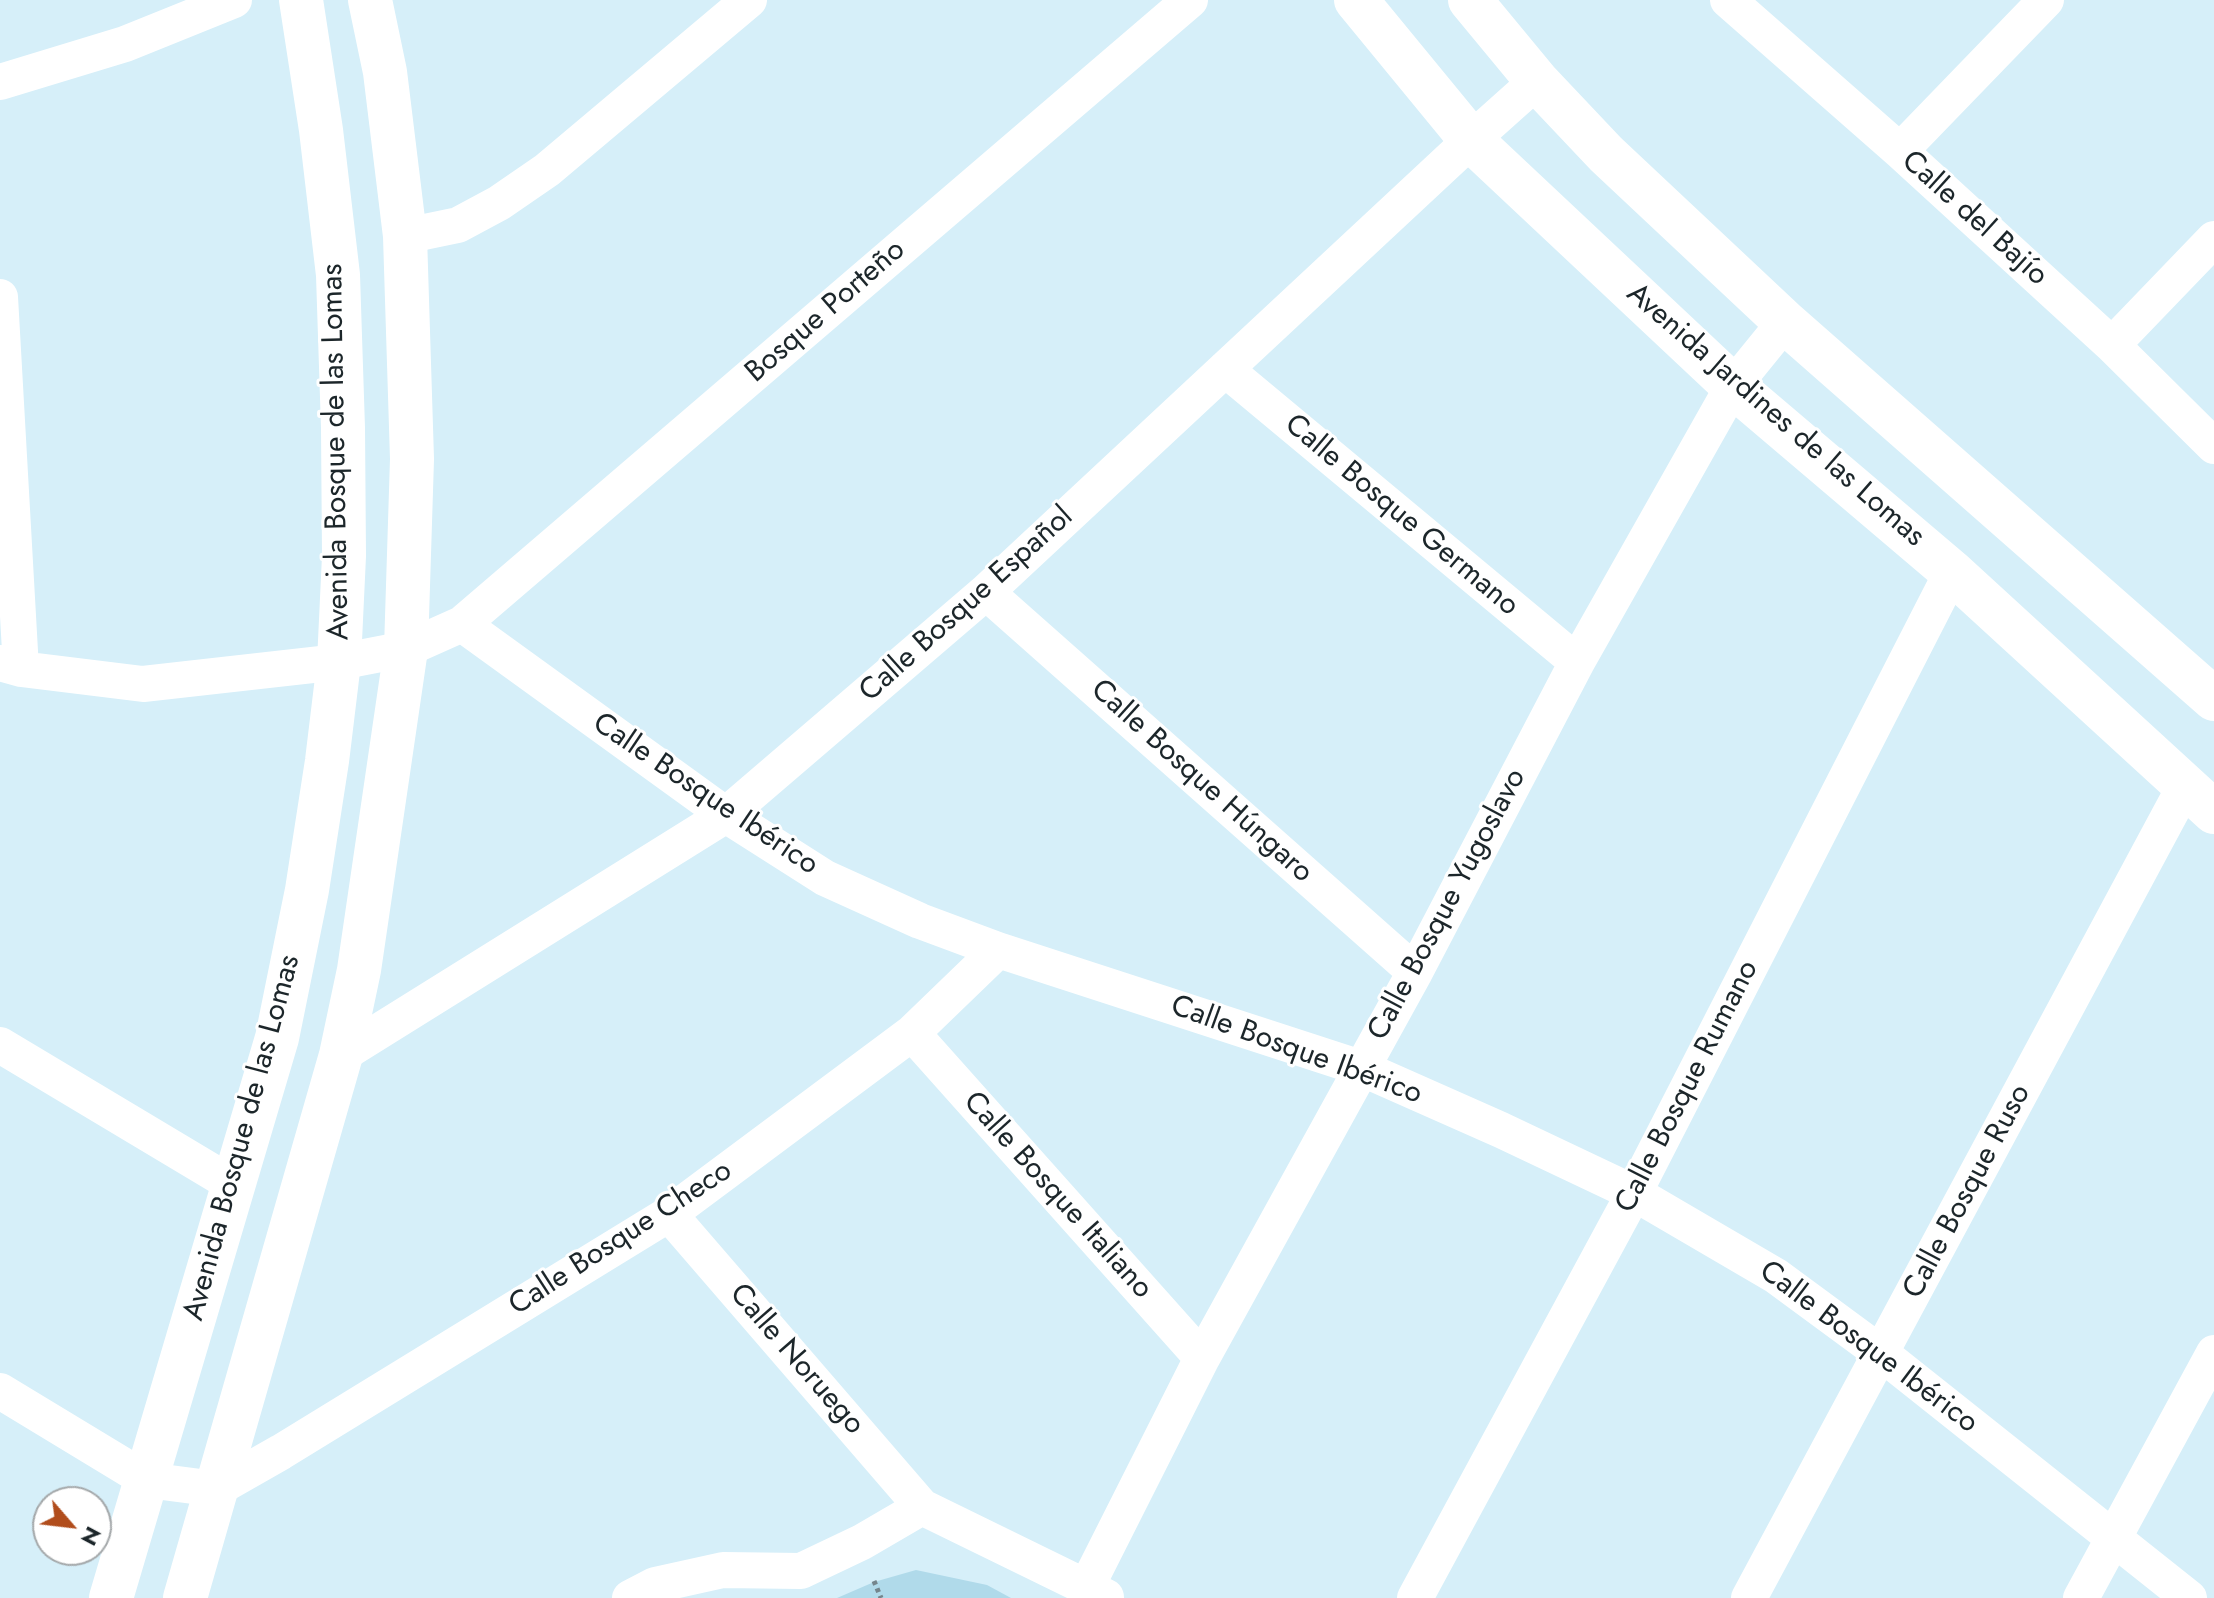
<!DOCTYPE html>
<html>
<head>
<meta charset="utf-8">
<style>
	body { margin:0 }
	#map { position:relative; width:2214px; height:1598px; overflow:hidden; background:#d6eff9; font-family:Jost,sans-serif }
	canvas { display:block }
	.north { position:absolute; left:32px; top:1486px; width:80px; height:80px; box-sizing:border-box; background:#fff; border:2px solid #a4a8aa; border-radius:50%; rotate:118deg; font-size:22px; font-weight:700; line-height:32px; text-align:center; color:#1c262a }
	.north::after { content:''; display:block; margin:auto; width:28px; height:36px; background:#b14d1c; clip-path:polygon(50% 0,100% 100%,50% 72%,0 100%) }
</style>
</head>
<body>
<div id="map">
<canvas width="2214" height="1598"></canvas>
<div class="north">N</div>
</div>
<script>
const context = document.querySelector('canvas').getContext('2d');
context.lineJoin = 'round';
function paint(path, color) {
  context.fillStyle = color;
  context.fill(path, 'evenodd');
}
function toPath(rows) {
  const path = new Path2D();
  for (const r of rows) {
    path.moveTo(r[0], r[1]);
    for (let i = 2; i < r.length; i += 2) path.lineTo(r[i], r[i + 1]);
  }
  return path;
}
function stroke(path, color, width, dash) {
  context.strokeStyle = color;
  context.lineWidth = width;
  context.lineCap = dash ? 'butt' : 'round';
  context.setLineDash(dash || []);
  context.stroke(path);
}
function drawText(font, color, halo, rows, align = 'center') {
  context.font = font + ' Jost,sans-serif';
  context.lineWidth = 6;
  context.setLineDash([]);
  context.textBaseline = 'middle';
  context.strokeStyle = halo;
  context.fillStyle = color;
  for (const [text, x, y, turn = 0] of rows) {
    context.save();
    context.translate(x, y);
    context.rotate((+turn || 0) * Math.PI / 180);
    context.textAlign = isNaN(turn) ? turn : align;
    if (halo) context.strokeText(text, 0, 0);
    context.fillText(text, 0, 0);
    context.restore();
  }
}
paint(toPath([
	[916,1570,987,1585,1011,1598,837,1598,874,1582]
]), '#b0daea');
stroke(toPath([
	[874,1581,881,1598]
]), '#74858c', 5, [4, 4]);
stroke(toPath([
	[1728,0,1900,151,2112,345,2214,446],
	[0,82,125,44,234,0],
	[1900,151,2046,0],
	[405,236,458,225,499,203,547,170,749,0],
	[0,297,21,669],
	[2112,345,2214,239],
	[1225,369,1577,662],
	[986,592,1415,972],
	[462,624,1190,0],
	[0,663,21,669,143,684,339,662,406,649,462,624,726,815,825,878,920,921,998,950,1361,1068,1501,1130,1634,1193,1776,1276,1882,1354,2189,1598],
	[912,1033,1202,1358],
	[0,1045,234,1185],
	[341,1055,726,815,986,592,1471,140,1537,81],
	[669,1214,922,1507],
	[0,1391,147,1480,216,1489,281,1452,669,1214,912,1033,998,950],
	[1087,1586,1202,1358,1415,972,1577,662,1733,386,1785,322],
	[630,1598,655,1585,723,1570,801,1571,862,1542,922,1507,1106,1597],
	[1415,1598,1634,1193,1952,572],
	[1749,1598,2185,786],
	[2081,1598,2214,1353]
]), '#fff', 36);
stroke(toPath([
	[1356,0,1471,140,1733,386,1952,572,2214,812],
	[1470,0,1537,81,1606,154,1785,322,2214,699],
	[111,1598,277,1038,307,890,327,761,339,662,344,556,343,428,338,275,321,130,301,0],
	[185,1598,341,1055,359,970,406,649,412,459,405,236,385,72,370,0]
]), '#fff', 44);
drawText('30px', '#1c262a', '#fff', [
	["Calle del Bajío",1974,219,42],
	["Bosque Porteño",826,312,-41],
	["Avenida Jardines de las Lomas",1775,416,41],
	["Avenida Bosque de las Lomas",337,452,-91],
	["Calle Bosque Germano",1401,516,40],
	["Calle Bosque Español",967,605,-42],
	["Calle Bosque Húngaro",1201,782,42],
	["Calle Bosque Ibérico",705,795,34],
	["Calle Bosque Yugoslavo",1448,905,-62],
	["Calle Bosque Ibérico",1296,1051,20],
	["Calle Bosque Rumano",1688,1087,-63],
	["Avenida Bosque de las Lomas",243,1138,-75],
	["Calle Bosque Ruso",1968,1192,-62],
	["Calle Bosque Italiano",1057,1196,48],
	["Calle Bosque Checo",621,1239,-33],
	["Calle Bosque Ibérico",1868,1348,37],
	["Calle Noruego",796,1360,49]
]);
</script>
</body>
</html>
